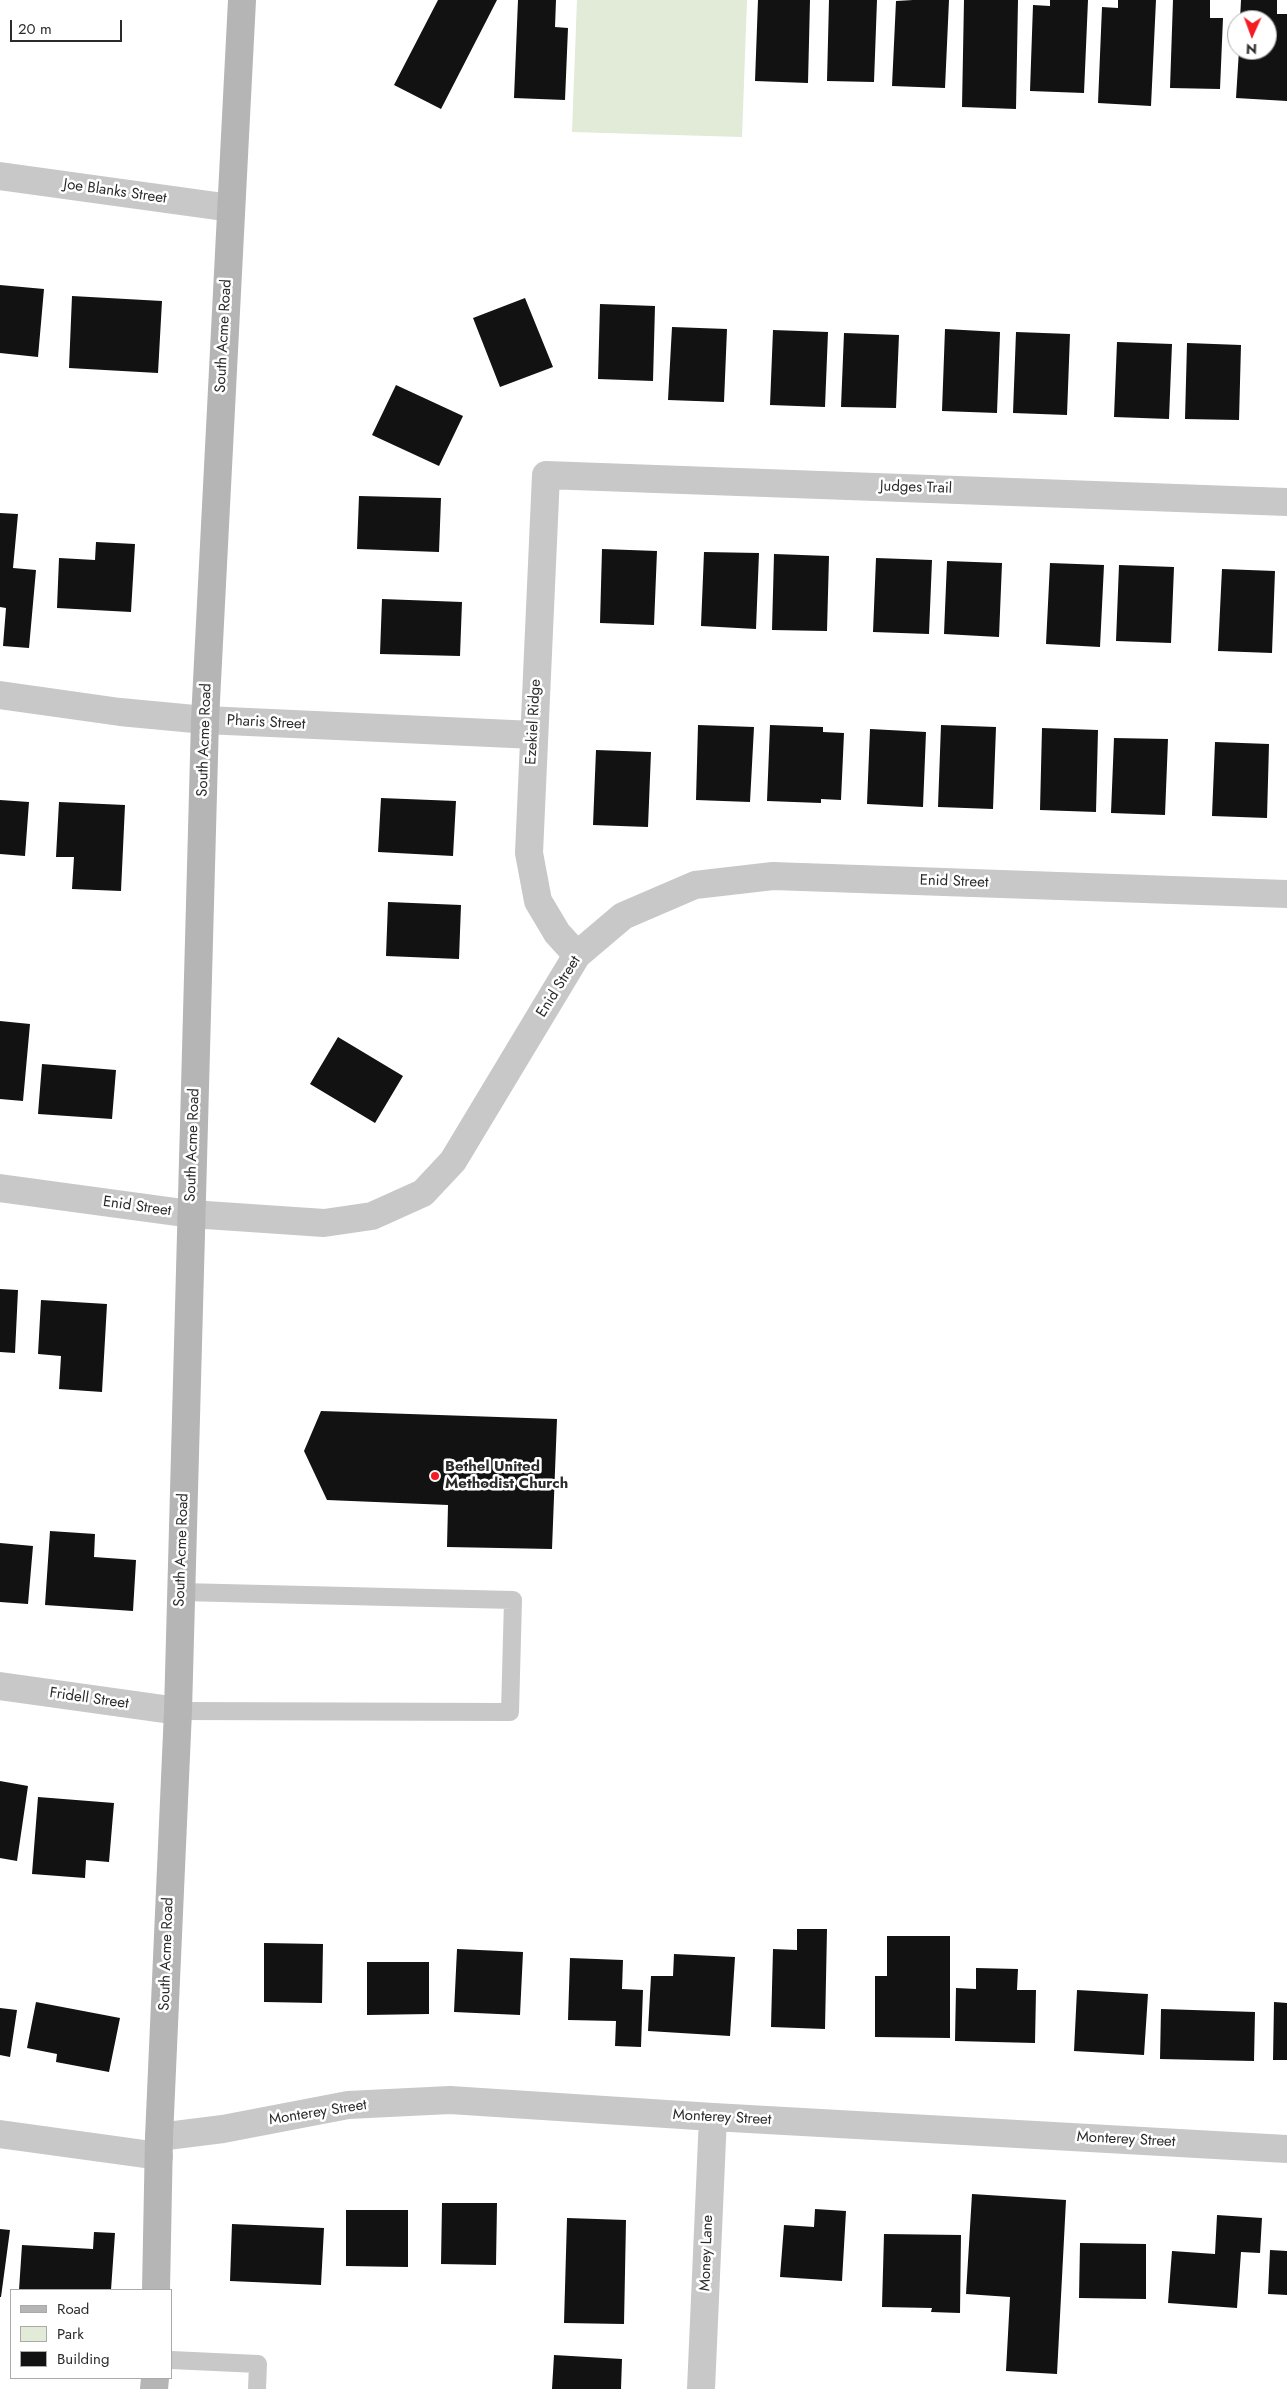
<!DOCTYPE html>
<html>
<head>
<meta charset="utf-8">
<style>
	body { margin:0 }
	#map { position:relative; width:1287px; height:2389px; overflow:hidden; background:#fff; font-family:Jost,sans-serif }
	canvas { display:block }
	.legend { position:absolute; left:10px; top:2289px; width:162px; height:90px; box-sizing:border-box; background:#fff; border:1px solid #aaa; margin:0; padding:6px 9px; list-style:none; font-size:15px; color:#2b2b2b }
	.legend li { display:flex; align-items:center; gap:10px; height:25px }
	.legend b { width:25px; border:1px solid #aaa }
	.north { position:absolute; left:1227px; top:10px; width:50px; height:50px; box-sizing:border-box; background:#fff; border:1px solid #aaa; border-radius:50%; rotate:182deg; font-size:14px; font-weight:700; line-height:20px; text-align:center; color:#2b2b2b }
	.north::after { content:''; display:block; margin:auto; width:18px; height:22px; background:#f41b25; clip-path:polygon(50% 0,100% 100%,50% 72%,0 100%) }
	.scale { position:absolute; left:10px; top:20px; width:112px; height:22px; box-sizing:border-box; border:2px solid #2b2b2b; border-top:0; padding-left:6px; font-size:15px; line-height:18px; white-space:nowrap; color:#2b2b2b; -webkit-text-stroke:4px #fff; paint-order:stroke }
</style>
</head>
<body>
<div id="map">
<canvas width="1287" height="2389"></canvas>
<ul class="legend">
<li><b style="height:6px;background:#b5b5b5"></b>Road</li>
<li><b style="height:14px;background:#e1ebd7"></b>Park</li>
<li><b style="height:14px;background:#121212"></b>Building</li>
</ul>
<div class="north">N</div>
<div class="scale">20 m</div>
</div>
<script>
const context = document.querySelector('canvas').getContext('2d');
context.lineJoin = 'round';
function paint(path, color) {
  context.fillStyle = color;
  context.fill(path, 'evenodd');
}
function toPath(rows) {
  const path = new Path2D();
  for (const r of rows) {
    path.moveTo(r[0], r[1]);
    for (let i = 2; i < r.length; i += 2) path.lineTo(r[i], r[i + 1]);
  }
  return path;
}
function stroke(path, color, width, dash) {
  context.strokeStyle = color;
  context.lineWidth = width;
  context.lineCap = dash ? 'butt' : 'round';
  context.setLineDash(dash || []);
  context.stroke(path);
}
function drawText(font, color, halo, rows, align = 'center') {
  context.font = font + ' Jost,sans-serif';
  context.lineWidth = 5;
  context.setLineDash([]);
  context.textBaseline = 'middle';
  context.strokeStyle = halo;
  context.fillStyle = color;
  for (const [text, x, y, turn = 0] of rows) {
    context.save();
    context.translate(x, y);
    context.rotate((+turn || 0) * Math.PI / 180);
    context.textAlign = isNaN(turn) ? turn : align;
    if (halo) context.strokeText(text, 0, 0);
    context.fillText(text, 0, 0);
    context.restore();
  }
}
paint(toPath([
	[577,0,747,0,742,137,572,132]
]), '#e1ebd7');
paint(toPath([
	[438,0,497,0,441,109,394,85],
	[518,0,556,0,555,27,568,28,565,100,514,98],
	[758,0,810,0,808,83,755,81],
	[829,0,877,0,874,82,827,81],
	[913,0,949,0,945,88,892,86,896,1],
	[964,0,1018,0,1016,109,962,107],
	[1050,0,1088,0,1084,93,1030,91,1033,5,1050,6],
	[1118,0,1156,0,1151,106,1098,103,1102,7,1118,8],
	[1173,0,1210,0,1210,18,1223,18,1220,89,1170,88],
	[1241,0,1277,0,1277,14,1287,14,1287,101,1236,98,1239,50,1267,50,1267,20,1240,20],
	[0,285,44,289,38,357,0,353],
	[72,296,162,301,158,373,69,368],
	[525,298,553,367,500,387,473,318],
	[600,304,655,306,653,381,598,379],
	[672,327,727,329,724,402,668,400],
	[945,329,1000,332,997,413,942,411],
	[773,330,828,332,825,407,770,405],
	[1016,332,1070,334,1067,415,1013,413],
	[844,333,899,335,896,408,841,407],
	[1117,342,1172,344,1169,419,1114,417],
	[1187,343,1241,345,1239,420,1185,419],
	[396,385,463,416,439,466,372,435],
	[359,496,441,498,439,552,357,549],
	[0,513,18,514,13,568,36,570,29,648,3,646,6,608,0,607],
	[96,542,135,544,131,612,57,608,59,558,95,560],
	[602,549,657,551,654,625,600,623],
	[704,552,759,553,756,629,701,626],
	[774,554,829,556,827,631,772,630],
	[876,558,932,560,929,634,873,632],
	[947,561,1002,563,999,637,944,634],
	[1050,563,1104,565,1100,647,1046,644],
	[1119,565,1174,567,1171,643,1116,641],
	[1222,569,1275,571,1272,653,1218,651],
	[382,599,462,602,460,656,380,654],
	[698,725,754,727,750,802,696,800],
	[770,725,823,727,823,732,844,733,841,800,821,799,821,803,767,801],
	[941,725,996,727,993,809,938,807],
	[1042,728,1098,730,1096,812,1040,810],
	[870,729,926,732,923,807,867,804],
	[1114,738,1168,739,1165,815,1111,813],
	[1215,742,1269,744,1267,818,1212,816],
	[596,750,651,752,648,827,593,825],
	[381,798,456,801,453,856,378,852],
	[0,800,29,802,25,856,0,854],
	[59,802,125,805,121,891,72,889,74,857,56,857],
	[388,902,461,905,459,959,386,956],
	[0,1021,30,1024,23,1101,0,1099],
	[338,1037,403,1076,375,1123,310,1084],
	[42,1064,116,1070,112,1119,38,1114],
	[0,1289,18,1290,15,1353,0,1352],
	[41,1300,107,1304,102,1392,59,1389,61,1356,38,1354],
	[321,1411,557,1419,552,1549,447,1547,448,1505,327,1500,304,1451],
	[50,1531,95,1534,94,1557,136,1560,133,1611,45,1605],
	[0,1543,33,1546,28,1604,0,1602],
	[0,1781,28,1786,17,1861,0,1858],
	[38,1797,114,1803,109,1862,86,1860,85,1878,32,1874],
	[797,1929,827,1929,825,2029,771,2027,773,1949,797,1950],
	[887,1936,950,1936,950,2038,875,2037,875,1976,887,1976],
	[264,1943,323,1944,322,2003,264,2002],
	[457,1949,523,1952,520,2015,454,2012],
	[674,1954,735,1957,730,2036,648,2031,651,1976,673,1976],
	[570,1958,623,1960,622,1989,643,1990,641,2047,615,2046,616,2021,568,2020],
	[367,1962,429,1962,429,2014,367,2015],
	[976,1968,1018,1969,1017,1990,1036,1990,1035,2043,955,2041,956,1988,976,1989],
	[1077,1990,1148,1994,1144,2055,1074,2051],
	[36,2002,120,2018,109,2072,56,2062,57,2054,27,2048],
	[1274,2002,1287,2003,1287,2060,1273,2060],
	[0,2008,17,2010,10,2057,0,2055],
	[1161,2009,1255,2012,1254,2061,1160,2059],
	[972,2194,1066,2200,1057,2374,1006,2371,1010,2297,966,2294],
	[442,2203,497,2203,496,2265,441,2264],
	[815,2209,846,2211,842,2281,780,2277,784,2225,814,2227],
	[346,2210,408,2210,408,2267,346,2266],
	[1217,2215,1262,2218,1260,2253,1241,2252,1237,2308,1168,2303,1172,2251,1215,2254],
	[567,2218,626,2220,624,2324,564,2323],
	[232,2224,324,2228,321,2285,230,2281],
	[0,2229,10,2230,1,2297,0,2297],
	[94,2232,115,2233,111,2290,19,2290,22,2245,93,2249],
	[884,2234,961,2235,960,2313,931,2312,932,2308,882,2307],
	[1080,2243,1146,2244,1146,2299,1079,2298],
	[1270,2250,1287,2251,1287,2295,1268,2294],
	[554,2355,622,2359,621,2389,552,2389]
]), '#121212');
stroke(toPath([
	[178,1711,510,1712,513,1600,181,1592],
	[171,2360,258,2364,257,2389]
]), '#c8c8c8', 18);
stroke(toPath([
	[0,176,231,208],
	[0,695,120,712,205,720,534,735],
	[577,955,557,933,538,901,529,853,546,475,1287,502],
	[0,1188,191,1214,324,1223,372,1216,423,1193,453,1161,577,955,623,916,695,885,773,876,1287,894],
	[0,1686,178,1711],
	[0,2134,159,2156],
	[159,2137,223,2129,348,2105,450,2100,713,2117,1287,2149],
	[701,2389,713,2117]
]), '#c8c8c8', 28);
stroke(toPath([
	[156,2290,159,2137,178,1711,205,720,242,0],
	[154,2389,155,2378]
]), '#b5b5b5', 28);
for (const [x, y, r, color] of [
	[435,1476,5,"#f41b25"]
]) {
  const dot = new Path2D();
  dot.arc(x, y, r, 0, 2 * Math.PI);
  context.fillStyle = color;
  context.fill(dot);
  stroke(dot, '#fff', 2);
}
drawText('15px', '#2b2b2b', '#fff', [
	["Joe Blanks Street",115,192,8],
	["South Acme Road",224,336,-87],
	["Judges Trail",916,488,2],
	["Ezekiel Ridge",534,722,-87],
	["Pharis Street",266,723,3],
	["South Acme Road",205,740,-88],
	["Enid Street",954,882,2],
	["Enid Street",559,987,-58],
	["South Acme Road",193,1145,-88],
	["Enid Street",137,1207,8],
	["South Acme Road",182,1550,-88],
	["Fridell Street",89,1699,8],
	["South Acme Road",167,1954,-88],
	["Monterey Street",318,2113,-9],
	["Monterey Street",722,2118,3],
	["Monterey Street",1126,2140,3],
	["Money Lane",707,2253,-88]
]);
drawText('bold 15px', '#2b2b2b', '#fff', [
	["Bethel United",445,1467],
	["Methodist Church",445,1484]
], 'left');
</script>
</body>
</html>
